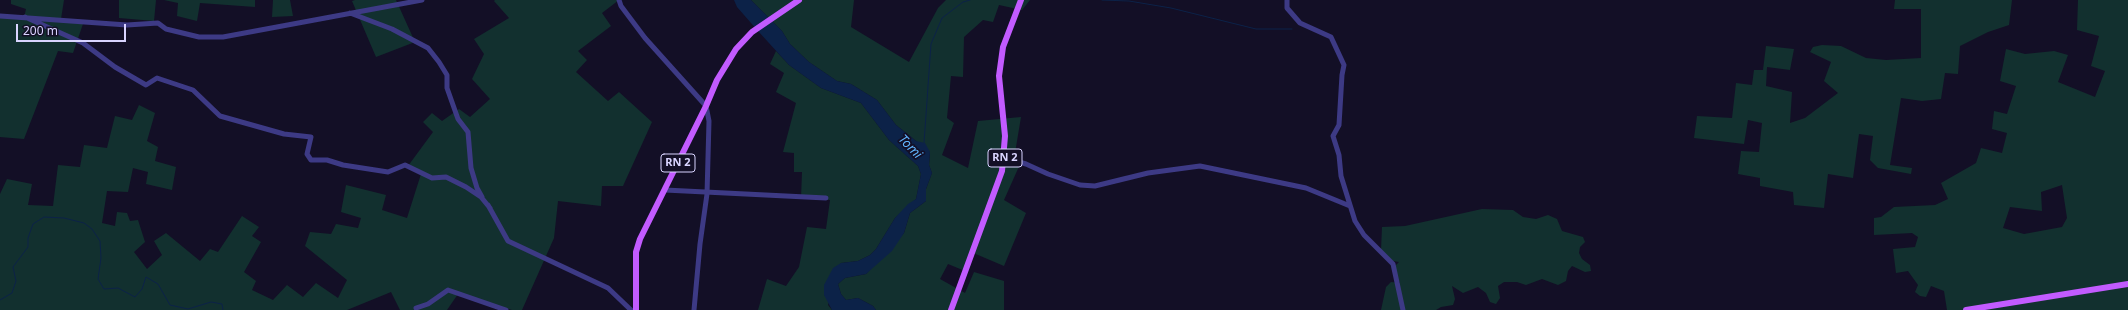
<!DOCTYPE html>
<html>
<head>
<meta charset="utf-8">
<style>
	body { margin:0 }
	#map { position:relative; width:2128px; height:310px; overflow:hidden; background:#130f26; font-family:"Noto Sans",sans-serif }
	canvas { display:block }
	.scale { position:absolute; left:16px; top:24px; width:110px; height:18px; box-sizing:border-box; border:2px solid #d9d4ff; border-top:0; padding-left:5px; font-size:12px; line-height:14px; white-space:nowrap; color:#d9d4ff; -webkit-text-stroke:3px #130f26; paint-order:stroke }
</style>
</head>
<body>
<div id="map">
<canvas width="2128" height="310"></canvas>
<div class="scale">200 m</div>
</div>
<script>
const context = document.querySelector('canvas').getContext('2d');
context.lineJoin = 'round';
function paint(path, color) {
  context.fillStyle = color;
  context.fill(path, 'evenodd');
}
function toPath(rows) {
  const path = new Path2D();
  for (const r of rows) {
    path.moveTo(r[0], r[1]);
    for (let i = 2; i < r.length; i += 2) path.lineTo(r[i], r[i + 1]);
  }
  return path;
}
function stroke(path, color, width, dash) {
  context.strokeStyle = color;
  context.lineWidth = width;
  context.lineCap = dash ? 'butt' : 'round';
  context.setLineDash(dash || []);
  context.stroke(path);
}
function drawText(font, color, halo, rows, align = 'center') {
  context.font = font + ' "Noto Sans",sans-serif';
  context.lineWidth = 3.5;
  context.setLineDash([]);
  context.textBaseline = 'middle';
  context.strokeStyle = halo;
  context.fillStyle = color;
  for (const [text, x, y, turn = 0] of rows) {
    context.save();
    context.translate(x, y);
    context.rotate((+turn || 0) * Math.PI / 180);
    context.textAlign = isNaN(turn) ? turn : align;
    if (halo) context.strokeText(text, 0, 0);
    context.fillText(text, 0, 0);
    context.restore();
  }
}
paint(toPath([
	[11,0,64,0,61,19,84,21,73,53,58,51,24,139,0,137,0,15,24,18,26,9,11,4],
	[119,0,156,0,154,21,119,18],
	[164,0,255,0,255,7,200,3,197,21,177,16,178,3],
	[273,0,290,0,293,16,272,17],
	[355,0,396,0,415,42,376,57,352,1],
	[495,0,619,0,602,13,611,26,578,51,587,60,576,72,608,101,619,92,652,122,623,186,602,186,601,206,558,201,554,238,522,310,512,310,458,294,447,310,400,310,391,292,347,310,0,310,0,194,7,179,32,184,28,205,53,206,58,165,80,167,84,145,107,148,115,116,132,120,139,105,155,113,147,141,158,147,155,161,176,167,172,190,146,184,148,172,133,168,128,192,107,191,102,223,115,226,117,212,127,213,130,221,138,220,145,242,134,252,147,269,162,255,154,241,166,233,200,261,210,249,218,252,242,216,259,227,252,236,261,242,244,272,256,281,252,290,273,300,287,285,303,297,316,283,338,298,347,280,305,246,310,232,331,234,336,224,358,228,361,218,341,212,346,185,386,195,382,210,407,218,421,174,408,166,433,132,423,122,432,113,442,121,459,109,470,117,490,99,472,79,484,54,474,39,509,18,494,1],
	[751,0,854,0,851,27,909,62,938,8,946,0,1030,0,1022,10,999,5,993,22,983,20,964,37,963,77,951,76,947,118,954,123,942,155,968,168,978,121,1021,117,1014,159,1021,162,1004,200,1026,213,1004,266,971,252,965,271,948,264,940,279,965,293,974,272,1004,281,1004,310,876,310,873,306,858,298,846,300,841,294,838,284,845,278,866,274,904,233,910,213,926,201,926,189,932,173,929,165,930,152,896,125,877,100,851,84,837,81,809,62,790,44,782,31],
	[1895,0,2012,0,2009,25,1988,32,1960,46,1958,74,1945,73,1941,99,1922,101,1901,98,1890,165,1912,168,1911,174,1878,168,1870,160,1873,136,1859,134,1853,178,1828,174,1824,208,1794,205,1793,192,1760,186,1760,178,1738,174,1741,151,1759,152,1762,123,1748,120,1744,144,1694,138,1697,116,1732,118,1736,83,1752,85,1754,70,1763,70,1766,46,1794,49,1790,70,1767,67,1766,86,1792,92,1790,123,1805,118,1838,93,1824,81,1831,62,1810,52,1813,47,1822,45,1841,46,1866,58,1886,60,1921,58,1921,9,1894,9],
	[2078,0,2128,0,2128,310,1947,310,1944,291,1931,286,1926,297,1920,296,1915,292,1918,285,1908,271,1896,273,1893,249,1915,247,1918,237,1912,233,1874,235,1874,218,1881,217,1894,207,1935,205,1948,199,1941,183,1976,163,1981,148,2002,153,2007,133,1992,129,1994,111,2007,114,2016,86,2000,81,2006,49,2025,54,2054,51,2068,55,2058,82,2095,97,2105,71,2091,66,2099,36,2077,30],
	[2062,185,2067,218,2062,227,2024,234,2003,228,2010,207,2042,211,2041,192],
	[776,51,789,65,821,88,861,103,889,140,918,166,921,174,916,199,895,218,876,249,870,255,858,261,841,263,828,305,832,310,758,310,767,279,786,286,799,267,807,227,826,229,830,200,801,198,802,172,794,172,794,153,783,152,796,103,776,92,784,73,770,64],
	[1482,209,1513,210,1523,217,1536,219,1548,215,1557,219,1562,231,1583,237,1585,242,1580,247,1579,253,1582,259,1590,265,1591,271,1585,272,1572,266,1568,271,1566,281,1558,285,1542,279,1526,285,1517,282,1504,282,1498,286,1500,298,1496,304,1490,302,1486,293,1478,287,1463,293,1452,286,1455,299,1453,305,1441,307,1436,310,1381,310,1386,287,1391,282,1400,283,1392,269,1399,262,1393,261,1381,250,1382,227,1405,226]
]), '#12302f');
paint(toPath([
	[734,0,751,0,782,31,790,44,809,62,837,81,851,84,877,100,896,125,916,141,925,143,930,152,929,165,932,173,926,189,926,201,910,213,904,233,892,251,866,274,845,278,838,284,841,294,846,300,858,298,873,306,876,310,832,310,824,295,824,285,833,268,841,263,858,261,870,255,876,249,895,218,908,204,916,199,921,174,918,166,889,140,861,103,821,88,789,65,758,31,737,7]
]), '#0c2248');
stroke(toPath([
	[1102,0,1129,1,1171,8,1256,29,1292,29],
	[924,143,931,44,942,18,963,2,970,0],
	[0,300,12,293,16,281,13,267,28,247,28,238,33,224,44,217,64,218,84,223,92,229,100,241,101,258,98,279,104,289,118,288,135,297,142,289,146,277,158,284,170,305,188,309,211,302,222,304,223,310]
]), '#0c2248', 1);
stroke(toPath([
	[619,0,621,6,645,38,706,106,709,121,707,194,700,244,694,310],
	[1287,0,1287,8,1300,23,1331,37,1344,65,1342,75,1339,125,1333,136,1339,155,1341,176,1355,221,1364,235,1393,264,1403,310],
	[350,13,392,29,428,48,439,62,447,75,447,88,458,119,468,132,471,168,477,188,482,197],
	[0,16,127,25,158,23,166,29,199,37,223,37,422,0],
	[25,17,83,43,115,67,146,85,157,78,193,90,220,116,284,134,311,137,307,154,311,160,327,160,343,165,388,172,405,165,432,178,446,177,466,187,481,197,490,208],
	[1005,158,1026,164,1048,174,1080,185,1095,186,1148,173,1200,166,1306,188,1350,206],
	[665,190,826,198],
	[488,205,508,241,608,288,631,310],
	[416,308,428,304,448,290,506,310]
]), '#3d3a85', 5);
stroke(toPath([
	[636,310,636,252,640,239,706,106,717,80,736,49,752,32,799,0],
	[951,310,1002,171,1005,136,999,76,1003,47,1021,0],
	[1966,310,2128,284]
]), '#c25bff', 6);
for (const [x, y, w] of [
	[1005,158,34],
	[678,163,34]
]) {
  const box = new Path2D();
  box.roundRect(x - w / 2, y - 9, w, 18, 3);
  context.fillStyle = '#130f26';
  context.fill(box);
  stroke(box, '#d9d4ff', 1);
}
drawText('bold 11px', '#d9d4ff', null, [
	["RN 2",1005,158],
	["RN 2",678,163]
]);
drawText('italic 13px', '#62b6ff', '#130f26', [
	["Tomi",910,147,46]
]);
</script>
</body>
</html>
